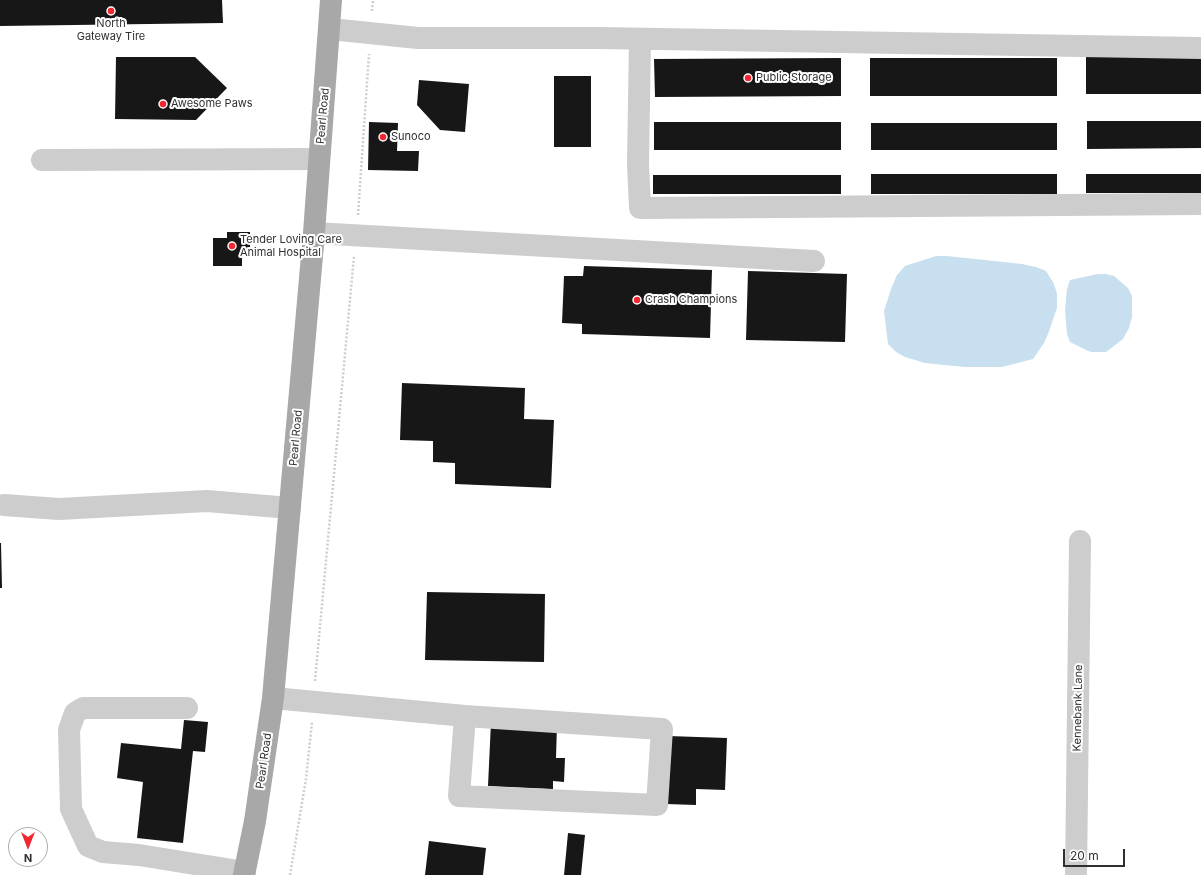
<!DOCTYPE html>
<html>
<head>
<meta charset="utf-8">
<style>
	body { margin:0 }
	#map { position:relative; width:1201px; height:875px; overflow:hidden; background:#fff; font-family:Inter,sans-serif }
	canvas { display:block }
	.north { position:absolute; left:8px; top:827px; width:40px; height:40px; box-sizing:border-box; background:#fff; border:1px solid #acacac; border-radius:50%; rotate:180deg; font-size:11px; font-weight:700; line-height:16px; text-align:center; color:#303030 }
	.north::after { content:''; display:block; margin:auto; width:14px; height:18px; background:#f12832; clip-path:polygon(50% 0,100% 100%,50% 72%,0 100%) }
	.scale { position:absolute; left:1063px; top:849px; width:62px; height:18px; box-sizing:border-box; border:2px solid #303030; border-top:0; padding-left:5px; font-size:12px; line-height:14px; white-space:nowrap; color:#303030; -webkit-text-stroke:3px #fff; paint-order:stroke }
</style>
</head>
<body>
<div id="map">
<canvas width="1201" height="875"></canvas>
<div class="north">N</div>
<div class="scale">20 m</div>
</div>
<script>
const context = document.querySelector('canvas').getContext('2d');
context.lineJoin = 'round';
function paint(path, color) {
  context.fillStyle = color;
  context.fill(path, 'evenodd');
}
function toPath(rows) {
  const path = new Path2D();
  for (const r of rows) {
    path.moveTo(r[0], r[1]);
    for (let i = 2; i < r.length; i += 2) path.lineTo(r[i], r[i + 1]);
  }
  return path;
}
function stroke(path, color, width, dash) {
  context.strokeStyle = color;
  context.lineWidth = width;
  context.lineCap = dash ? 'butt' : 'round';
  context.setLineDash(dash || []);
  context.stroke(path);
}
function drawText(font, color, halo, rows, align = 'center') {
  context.font = font + ' Inter,sans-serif';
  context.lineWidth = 4;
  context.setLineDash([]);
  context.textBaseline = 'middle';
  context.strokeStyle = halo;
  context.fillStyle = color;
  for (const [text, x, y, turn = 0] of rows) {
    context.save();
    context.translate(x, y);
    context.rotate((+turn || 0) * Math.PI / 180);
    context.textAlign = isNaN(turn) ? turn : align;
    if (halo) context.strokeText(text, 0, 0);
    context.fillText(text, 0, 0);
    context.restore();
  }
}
paint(toPath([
	[936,256,947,256,1022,264,1036,267,1046,271,1053,282,1057,293,1057,308,1048,334,1044,343,1033,359,1002,367,965,367,944,365,925,363,905,357,896,352,888,344,884,311,891,289,897,275,905,266],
	[1098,274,1106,274,1114,276,1128,288,1132,296,1132,317,1129,328,1123,339,1106,352,1091,352,1084,349,1070,342,1067,334,1065,310,1067,289,1070,280]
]), '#c8dfef');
paint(toPath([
	[0,0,222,0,223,23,0,26],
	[116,57,195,57,227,88,196,120,115,119],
	[1086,57,1201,57,1201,94,1086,94],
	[841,58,841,96,655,97,654,59],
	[870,58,1057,58,1057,96,870,96],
	[554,76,591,76,591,147,554,147],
	[419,80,469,84,465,132,440,130,417,105],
	[1087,121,1201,121,1201,148,1087,149],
	[369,122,398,123,397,151,419,151,418,171,368,170],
	[654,122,841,122,841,150,654,150],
	[871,123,1057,123,1057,150,871,150],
	[871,174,1057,174,1057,194,871,194],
	[1086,174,1201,174,1201,193,1086,193],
	[653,175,841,175,841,194,653,194],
	[227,232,250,232,250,253,242,253,242,266,213,266,213,238,227,238],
	[584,266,712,270,710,338,582,334,582,324,562,323,564,276,583,276],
	[748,271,847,274,845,342,746,340],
	[402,383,525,388,524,419,554,420,551,488,455,484,455,463,433,462,433,441,400,440],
	[0,543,1,543,2,588,0,588],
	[427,592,545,594,544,662,425,660],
	[184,720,208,722,205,752,193,751,183,843,137,838,143,782,117,778,121,743,181,749],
	[491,722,557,725,556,758,565,758,564,782,553,781,553,789,488,786],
	[668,736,727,738,725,790,696,789,696,805,666,804],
	[568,833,585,835,581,875,564,875],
	[429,841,486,848,483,875,425,875]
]), '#171717');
stroke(toPath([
	[372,11,373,0],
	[358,215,369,54],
	[315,681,354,256],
	[290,875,306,779,312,722]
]), '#cdcdcd', 2.5, [2, 2]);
stroke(toPath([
	[330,29,418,38,599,38,1201,48],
	[640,39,638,164,640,208,1201,204],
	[42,160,319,159],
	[314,233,814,261],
	[4,505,59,509,207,501,290,508],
	[273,698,465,716,662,729,657,805,459,796,465,716],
	[187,708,83,708,75,713,69,730,71,809,88,846,103,852,139,855,245,872],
	[1076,875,1080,541]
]), '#cdcdcd', 22);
stroke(toPath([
	[244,875,255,821,273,698,314,233,331,0]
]), '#a8a8a8', 22);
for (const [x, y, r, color] of [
	[111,11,4,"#f12832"],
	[748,78,4,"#f12832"],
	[163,104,4,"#f12832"],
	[383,137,4,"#f12832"],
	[232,246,4,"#f12832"],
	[637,300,4,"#f12832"]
]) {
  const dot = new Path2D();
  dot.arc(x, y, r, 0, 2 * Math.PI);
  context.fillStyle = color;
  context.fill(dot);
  stroke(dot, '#fff', 1.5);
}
drawText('11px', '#303030', '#fff', [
	["North",111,24,"center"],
	["Gateway Tire",111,37,"center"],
	["Public Storage",756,78],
	["Awesome Paws",171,104],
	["Sunoco",391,137],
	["Tender Loving Care",240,240],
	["Animal Hospital",240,253],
	["Crash Champions",645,300]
], 'left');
drawText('11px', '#303030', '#fff', [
	["Pearl Road",323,116,-85],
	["Pearl Road",296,438,-85],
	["Kennebank Lane",1078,708,-89],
	["Pearl Road",264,761,-82]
]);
</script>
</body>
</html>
